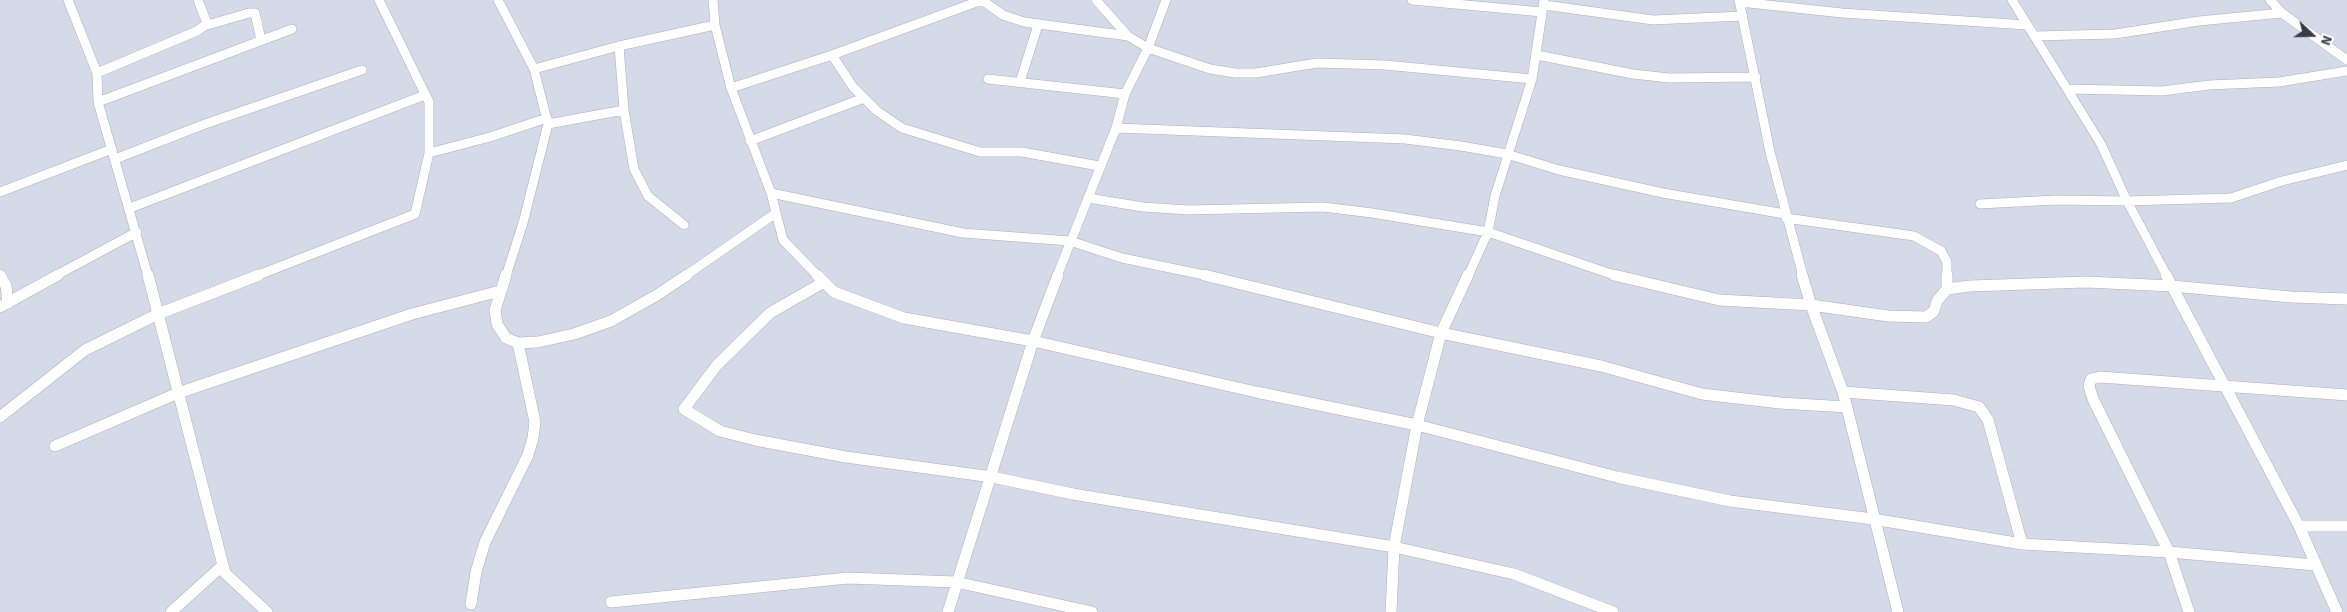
<!DOCTYPE html>
<html>
<head>
<meta charset="utf-8">
<style>
	body { margin:0 }
	#map { position:relative; width:2347px; height:612px; overflow:hidden; background:#e7eaf4; font-family:"Source Sans 3",sans-serif }
	canvas { display:block }
	.north { position:absolute; left:2287px; top:10px; width:50px; height:50px; -webkit-text-stroke:4px #fff; paint-order:stroke; rotate:111deg; font-size:14px; font-weight:700; line-height:20px; text-align:center; color:#363c47 }
	.north::after { content:''; display:block; margin:auto; width:18px; height:22px; background:#363c47; clip-path:polygon(50% 0,100% 100%,50% 72%,0 100%) }
</style>
</head>
<body>
<div id="map">
<canvas width="2347" height="612"></canvas>
<div class="north">N</div>
</div>
<script>
const context = document.querySelector('canvas').getContext('2d');
context.lineJoin = 'round';
function paint(path, color) {
  context.fillStyle = color;
  context.fill(path, 'evenodd');
}
function toPath(rows) {
  const path = new Path2D();
  for (const r of rows) {
    path.moveTo(r[0], r[1]);
    for (let i = 2; i < r.length; i += 2) path.lineTo(r[i], r[i + 1]);
  }
  return path;
}
function stroke(path, color, width, dash) {
  context.strokeStyle = color;
  context.lineWidth = width;
  context.lineCap = dash ? 'butt' : 'round';
  context.setLineDash(dash || []);
  context.stroke(path);
}
paint(toPath([
	[0,0,2347,0,2347,612,0,612]
]), '#d5dae8');
const streetFar1 = toPath([
	[68,0,97,73,98,102,148,276],
	[198,0,207,23,204,26],
	[498,0,534,69,619,46,715,25],
	[713,0,715,25,731,88,771,193,963,233,1070,241,1122,258,1209,276],
	[1096,0,1128,36,1148,48,1210,69,1235,73,1256,73,1317,63,1385,65,1532,79],
	[1412,0,1542,12],
	[1739,0,1770,152,1803,276],
	[2012,0,2101,144,2127,201,2167,276],
	[2270,0,2282,13,2347,60],
	[1740,2,1842,13,2027,25],
	[1544,5,1653,20,1743,16],
	[2035,36,2115,34,2199,21,2282,13],
	[619,46,624,110,634,169,648,196,684,225],
	[832,55,853,87,877,111,902,128,980,152,1022,152,1099,166],
	[1537,55,1633,74,1669,78,1756,77],
	[97,73,197,31,204,26,249,13,255,13,261,40],
	[988,79,1125,94],
	[1020,82,1038,25],
	[731,88,832,55,982,0,1003,15,1024,22,1128,36],
	[2068,89,2162,91,2209,85,2279,82,2347,71],
	[98,102,292,29],
	[548,124,624,110],
	[1116,128,1405,139,1461,146,1507,154,1559,170,1663,193,1785,214],
	[750,141,864,98],
	[429,153,490,137,547,118],
	[115,159,205,124,362,70],
	[0,192,112,149],
	[771,193,783,240,818,276],
	[1088,198,1143,207,1188,210,1323,207,1372,213,1488,232,1617,276],
	[1980,204,2056,200,2127,201,2231,198,2282,181,2347,165],
	[130,208,425,95],
	[1786,218,1914,236,1941,251,1947,262,1947,276],
	[55,276,137,232],
	[256,276,415,214,429,153,429,102,379,0],
	[506,276,523,223,548,124,534,69],
	[685,276,776,213],
	[1057,276,1116,128,1125,94,1148,48,1166,0],
	[1468,276,1488,232,1495,196,1532,79,1544,0]
]);
const street = toPath([
	[0,275,6,286,8,303],
	[148,275,225,573,267,612],
	[506,275,495,310,497,324,506,338,518,343,538,342,574,334,611,321,657,295,687,275],
	[817,275,834,292,904,318,1033,341,1256,392,1417,425,1617,477,1730,501,1873,519,2022,544,2169,552,2315,565],
	[1204,275,1441,333,1601,366,1702,394,1780,403,1847,407],
	[1614,275,1719,300,1811,305,1888,316,1926,317,1934,311,1937,301,1947,289,1947,275],
	[1802,275,1811,305,1843,392,1898,612],
	[2166,275,2299,526,2337,612],
	[824,282,770,313,717,365,684,409,720,431,755,440,846,457,992,477,1073,494,1394,547,1514,574,1613,612],
	[1947,289,1970,286,2086,282,2172,286,2291,297,2347,299],
	[0,307,58,275],
	[1843,392,1954,400,1979,407,1988,420,2022,544],
	[0,417,85,350,158,314,259,275],
	[55,446,178,393,412,314,500,291],
	[2299,526,2347,526],
	[611,602,848,578,956,582,1092,612],
	[471,604,476,572,485,542,528,455,533,438,535,422,518,343],
	[171,612,223,565],
	[948,612,1033,341,1058,275],
	[1391,612,1394,547,1417,425,1441,333,1468,275],
	[2189,612,2169,552,2093,399,2089,386,2091,379,2100,377,2347,395]
]);
stroke(streetFar1, '#aab0bf', 10);
stroke(street, '#aab0bf', 12);
stroke(streetFar1, '#fff', 9);
stroke(street, '#fff', 11);
</script>
</body>
</html>
